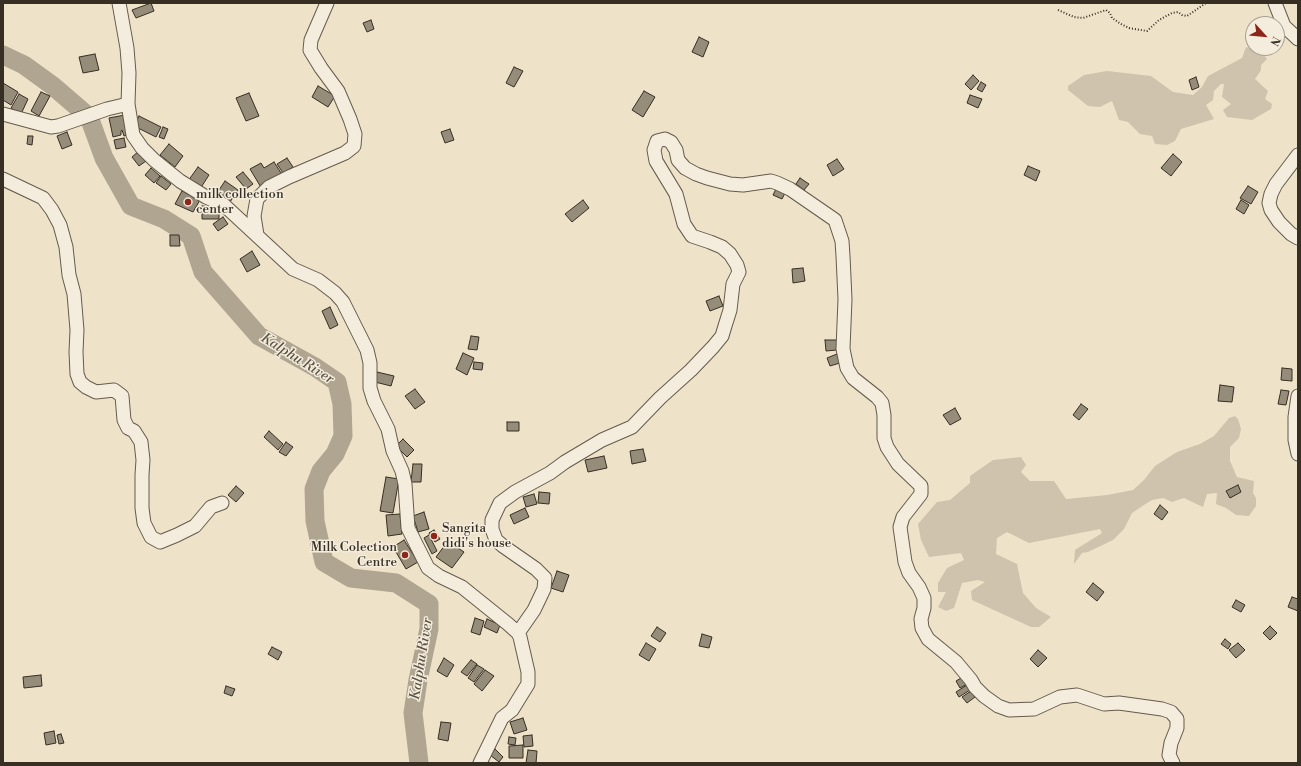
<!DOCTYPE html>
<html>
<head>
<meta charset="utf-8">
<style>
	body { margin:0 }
	#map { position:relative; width:1301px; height:766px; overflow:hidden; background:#eee2c9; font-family:"Libre Bodoni",serif }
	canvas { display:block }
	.frame { position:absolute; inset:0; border:4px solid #372e24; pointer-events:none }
	.north { position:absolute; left:1245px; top:16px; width:40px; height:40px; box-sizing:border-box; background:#f4ecdc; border:1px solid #a8a092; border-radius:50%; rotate:117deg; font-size:11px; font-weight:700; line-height:16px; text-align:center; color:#372e24 }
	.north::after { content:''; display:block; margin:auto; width:14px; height:18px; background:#8f2418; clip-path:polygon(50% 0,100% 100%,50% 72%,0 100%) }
</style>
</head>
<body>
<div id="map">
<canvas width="1301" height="766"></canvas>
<div class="frame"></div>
<div class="north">N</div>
</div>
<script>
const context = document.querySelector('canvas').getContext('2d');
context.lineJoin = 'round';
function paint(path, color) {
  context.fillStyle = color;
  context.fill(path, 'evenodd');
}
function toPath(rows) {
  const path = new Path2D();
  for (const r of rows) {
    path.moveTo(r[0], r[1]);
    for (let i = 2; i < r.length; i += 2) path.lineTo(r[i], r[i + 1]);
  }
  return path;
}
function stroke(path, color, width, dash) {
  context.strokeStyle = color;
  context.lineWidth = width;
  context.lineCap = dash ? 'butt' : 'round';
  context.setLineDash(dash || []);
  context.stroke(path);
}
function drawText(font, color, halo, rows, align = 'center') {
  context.font = font + ' "Libre Bodoni",serif';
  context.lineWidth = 3;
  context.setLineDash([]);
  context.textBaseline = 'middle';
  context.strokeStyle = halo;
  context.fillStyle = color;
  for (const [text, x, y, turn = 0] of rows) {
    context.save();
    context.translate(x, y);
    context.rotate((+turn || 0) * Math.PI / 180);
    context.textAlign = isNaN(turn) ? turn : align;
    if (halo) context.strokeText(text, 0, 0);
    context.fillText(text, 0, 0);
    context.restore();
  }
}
paint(toPath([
	[1246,47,1262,52,1267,59,1261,65,1261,70,1255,79,1268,91,1265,99,1272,104,1271,109,1252,120,1227,117,1223,110,1231,104,1222,97,1224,84,1221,84,1214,91,1213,100,1206,105,1214,119,1181,129,1175,141,1167,145,1155,144,1152,136,1140,134,1128,122,1119,120,1112,101,1100,107,1088,106,1068,90,1068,86,1084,75,1107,71,1151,76,1173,92,1193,95,1202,87,1208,76,1242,58],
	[1235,416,1238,419,1241,429,1239,438,1230,447,1230,461,1237,477,1254,481,1253,493,1256,498,1256,506,1249,516,1236,515,1226,508,1216,504,1217,493,1207,494,1203,507,1184,498,1172,502,1163,498,1152,500,1147,503,1132,513,1124,529,1113,540,1088,552,1082,553,1074,564,1075,550,1102,533,1100,529,1029,543,1007,532,997,538,996,554,1017,564,1023,593,1036,608,1051,617,1039,627,1031,627,972,600,971,591,985,582,978,580,962,583,954,608,946,611,938,607,946,592,938,592,938,583,947,568,964,560,961,553,929,557,921,540,918,524,937,502,950,500,970,483,970,476,993,460,1021,457,1026,465,1021,472,1030,481,1054,481,1066,499,1107,495,1133,490,1144,480,1155,466,1177,452,1200,444,1214,436,1229,418]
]), '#cfc3ad');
stroke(toPath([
	[3,55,24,65,53,86,89,117,104,158,131,206,164,219,191,236,203,272,259,336,315,367,337,382,342,404,343,436,335,454,321,471,314,489,315,521,324,562,351,578,396,583,429,604,429,629,418,680,413,713,419,763]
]), '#b0a591', 19);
const building = toPath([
	[151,3,154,11,136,18,132,10,151,3],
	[371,20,374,29,367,32,363,23,371,20],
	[699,37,709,42,703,57,692,52,699,37],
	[95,54,99,70,83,73,79,57,95,54],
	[514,67,523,71,514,87,506,83,514,67],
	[973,75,979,81,971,90,965,84,973,75],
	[1196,77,1199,87,1192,90,1189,80,1196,77],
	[981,82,986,85,982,92,977,89,981,82],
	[3,83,18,92,11,105,3,100,3,83],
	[318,86,335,96,328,107,312,97,318,86],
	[644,91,655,97,643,117,632,110,644,91],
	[41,92,50,96,39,116,31,111,41,92],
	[249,93,259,116,246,121,236,98,249,93],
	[19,94,28,99,21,114,11,108,19,94],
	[970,95,982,99,978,108,967,103,970,95],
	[125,115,129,134,124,136,122,130,121,131,121,135,113,137,109,118,125,115],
	[139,116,161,127,156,137,134,126,139,116],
	[163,127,168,129,164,139,159,137,163,127],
	[450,129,454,140,445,143,441,132,450,129],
	[67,132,72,145,62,149,57,136,67,132],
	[28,136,33,136,32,145,27,144,28,136],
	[124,138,126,147,116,149,114,140,124,138],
	[169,144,183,156,175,167,160,155,169,144],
	[139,151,146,161,139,166,132,157,139,151],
	[1173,154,1182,162,1171,176,1161,168,1173,154],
	[287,158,293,167,283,173,277,164,287,158],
	[837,159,844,169,833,176,827,165,837,159],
	[274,162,283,176,262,189,250,169,261,163,264,168,274,162],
	[1028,166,1040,171,1036,181,1024,175,1028,166],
	[198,167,209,175,200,189,188,181,198,167],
	[151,168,160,176,154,183,145,175,151,168],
	[243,172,253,184,246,189,236,177,243,172],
	[161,176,171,184,166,190,156,183,161,176],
	[800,178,809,184,804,190,796,184,800,178],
	[225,181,238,190,230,202,217,193,225,181],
	[1248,186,1258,192,1251,204,1240,198,1248,186],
	[777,187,786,191,782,199,773,195,777,187],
	[182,191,200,200,193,212,175,204,182,191],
	[583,200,589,208,572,222,565,214,583,200],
	[1241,200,1249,205,1244,214,1236,209,1241,200],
	[202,206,219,207,219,219,202,219,202,206],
	[223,217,228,224,218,231,213,224,223,217],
	[170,235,179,235,180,246,170,246,170,235],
	[252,251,260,265,247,272,240,259,252,251],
	[803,268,805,281,793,283,792,269,803,268],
	[719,296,723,306,710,311,706,301,719,296],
	[330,307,338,325,330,329,322,311,330,307],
	[471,336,479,337,477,350,468,349,471,336],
	[825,340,837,340,837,350,826,351,825,340],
	[463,353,474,358,467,375,456,369,463,353],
	[837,354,840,363,830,366,827,358,837,354],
	[474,362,483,363,482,370,473,369,474,362],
	[1282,368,1292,369,1292,381,1281,380,1282,368],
	[377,372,394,376,391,386,375,382,377,372],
	[1220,385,1234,387,1232,402,1218,401,1220,385],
	[415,389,425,402,415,409,405,396,415,389],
	[1281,390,1289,391,1286,405,1278,404,1281,390],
	[1081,404,1088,409,1079,420,1073,415,1081,404],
	[955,408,961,419,950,425,943,415,955,408],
	[507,422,519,422,519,431,507,431,507,422],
	[269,431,283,444,278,450,264,437,269,431],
	[403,439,414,450,407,457,396,446,403,439],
	[286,442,293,447,286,456,279,452,286,442],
	[643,449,646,461,632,464,630,451,643,449],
	[604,456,607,468,588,472,585,460,604,456],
	[413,464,422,464,421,482,411,482,413,464],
	[386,477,399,479,393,513,380,511,386,477],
	[1238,485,1241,492,1230,498,1226,491,1238,485],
	[236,486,244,493,236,502,228,495,236,486],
	[539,492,550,493,549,504,538,503,539,492],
	[534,494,537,504,526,507,523,497,534,494],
	[1160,505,1168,512,1162,520,1154,514,1160,505],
	[525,508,529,517,514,524,510,515,525,508],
	[424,512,429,529,418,532,413,516,424,512],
	[400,514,402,534,388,536,386,515,400,514],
	[434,530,440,539,435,542,429,533,434,530],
	[429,535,437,551,432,554,424,538,429,535],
	[404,540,418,562,406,569,393,547,404,540],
	[448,541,464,552,452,568,436,557,448,541],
	[557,571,569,575,563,592,551,588,557,571],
	[1093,583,1104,592,1097,601,1086,592,1093,583],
	[1292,597,1298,599,1298,611,1288,607,1292,597],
	[1236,600,1245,605,1241,612,1232,607,1236,600],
	[475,618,484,621,480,635,471,632,475,618],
	[487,619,500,625,497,633,484,627,487,619],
	[1270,626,1277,633,1270,640,1263,633,1270,626],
	[657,627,666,633,660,642,651,636,657,627],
	[702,634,712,637,709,648,699,646,702,634],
	[1225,639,1231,644,1228,649,1221,644,1225,639],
	[646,643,656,649,649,661,639,655,646,643],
	[1238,643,1245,650,1236,658,1229,650,1238,643],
	[272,647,282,652,278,660,268,654,272,647],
	[1038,650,1047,658,1038,667,1030,659,1038,650],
	[444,658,454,665,447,677,437,671,444,658],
	[471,660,477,664,467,676,461,672,471,660],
	[477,665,484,669,474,682,468,678,477,665],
	[485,670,494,676,482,691,474,684,485,670],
	[41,675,42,686,24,688,23,677,41,675],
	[963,677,967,684,960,688,956,681,963,677],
	[967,685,970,690,959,697,956,692,967,685],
	[226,686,235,689,232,696,224,693,226,686],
	[971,691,975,697,967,703,962,697,971,691],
	[523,718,527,730,514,734,510,722,523,718],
	[441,722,451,723,448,741,438,739,441,722],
	[54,731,56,743,46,745,44,733,54,731],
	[61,734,64,743,59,744,57,735,61,734],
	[532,735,533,746,524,747,523,736,532,735],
	[509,737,516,738,515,745,508,744,509,737],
	[523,745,523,758,509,758,509,746,523,745],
	[495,749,503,757,499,762,490,755,495,749],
	[528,750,537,751,536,763,526,763,528,750]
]);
paint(building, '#968c7a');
stroke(building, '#372e24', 1);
const minor = toPath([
	[1275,3,1284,26,1298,39],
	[128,104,133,135,142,148,154,160,180,181,206,197,224,205,293,269,318,280,335,293,343,302,367,350,370,363,370,388,374,401,388,429,393,451,402,471,405,484,408,528,428,568,439,576,462,587,508,624,518,633,520,637,528,672,528,684,512,710,502,718,480,763],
	[3,114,51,127,58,126,107,109,128,104,129,73,127,48,119,3],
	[1298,155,1276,184,1271,194,1269,203,1271,210,1279,222,1291,234,1298,238],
	[3,179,43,198,52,210,60,225,66,247,69,275,74,294,77,330,76,352,77,374,80,382,86,387,96,392,114,390,122,396,124,420,128,428,134,431,141,442,143,460,142,475,142,508,144,523,151,537,160,542,177,535,195,526,211,507,222,503],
	[257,235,254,216,257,199,269,187,289,177,345,153,354,146,355,134,350,119,338,91,321,68,310,50,311,40,327,3],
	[1298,396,1295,417,1295,440,1298,454],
	[518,633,534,610,544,589,545,578,536,569,503,546,496,540,492,529,492,520,500,503,515,492,550,473,565,462,602,440,632,427,660,398,691,370,713,347,722,336,725,326,730,310,733,284,739,272,737,265,730,254,722,247,710,242,692,236,684,224,676,194,656,161,654,150,657,141,665,139,671,142,676,150,678,160,685,168,696,174,707,178,730,184,743,185,771,181,777,183,790,189,835,220,842,241,843,256,845,299,843,349,847,368,853,378,877,397,882,403,884,415,884,438,887,447,898,464,921,486,921,494,903,517,900,527,905,562,909,573,919,587,924,598,924,608,921,619,922,628,928,639,956,662,971,680,975,687,984,696,998,706,1009,710,1034,709,1060,697,1077,695,1104,704,1119,703,1162,709,1171,712,1177,719,1177,728,1171,743,1169,755,1173,763]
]);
stroke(minor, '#655b4d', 15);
stroke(toPath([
	[1058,10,1074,17,1083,18,1106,10,1110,13,1112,18,1121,24,1129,28,1147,31,1159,20,1172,13,1178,12,1182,15,1187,16,1206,3]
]), '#372e24', 2, [1, 2]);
stroke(minor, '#f4ecdc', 13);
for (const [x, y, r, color] of [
	[188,202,4,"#8f2418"],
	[434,536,4,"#8f2418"],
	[405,555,4,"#8f2418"]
]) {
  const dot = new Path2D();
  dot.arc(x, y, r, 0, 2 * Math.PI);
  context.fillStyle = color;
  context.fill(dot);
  stroke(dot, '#f4ecdc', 1.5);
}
drawText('13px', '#372e24', '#f4ecdc', [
	["milk collection",196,195],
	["center",196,210],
	["Sangita",442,529],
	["didi's house",442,544],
	["Milk Colection",397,548,"right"],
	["Centre",397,563,"right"]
], 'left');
drawText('italic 14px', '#5b5245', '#f4ecdc', [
	["Kalphu River",297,359,32],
	["Kalphu River",422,659,-81]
]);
</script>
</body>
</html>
